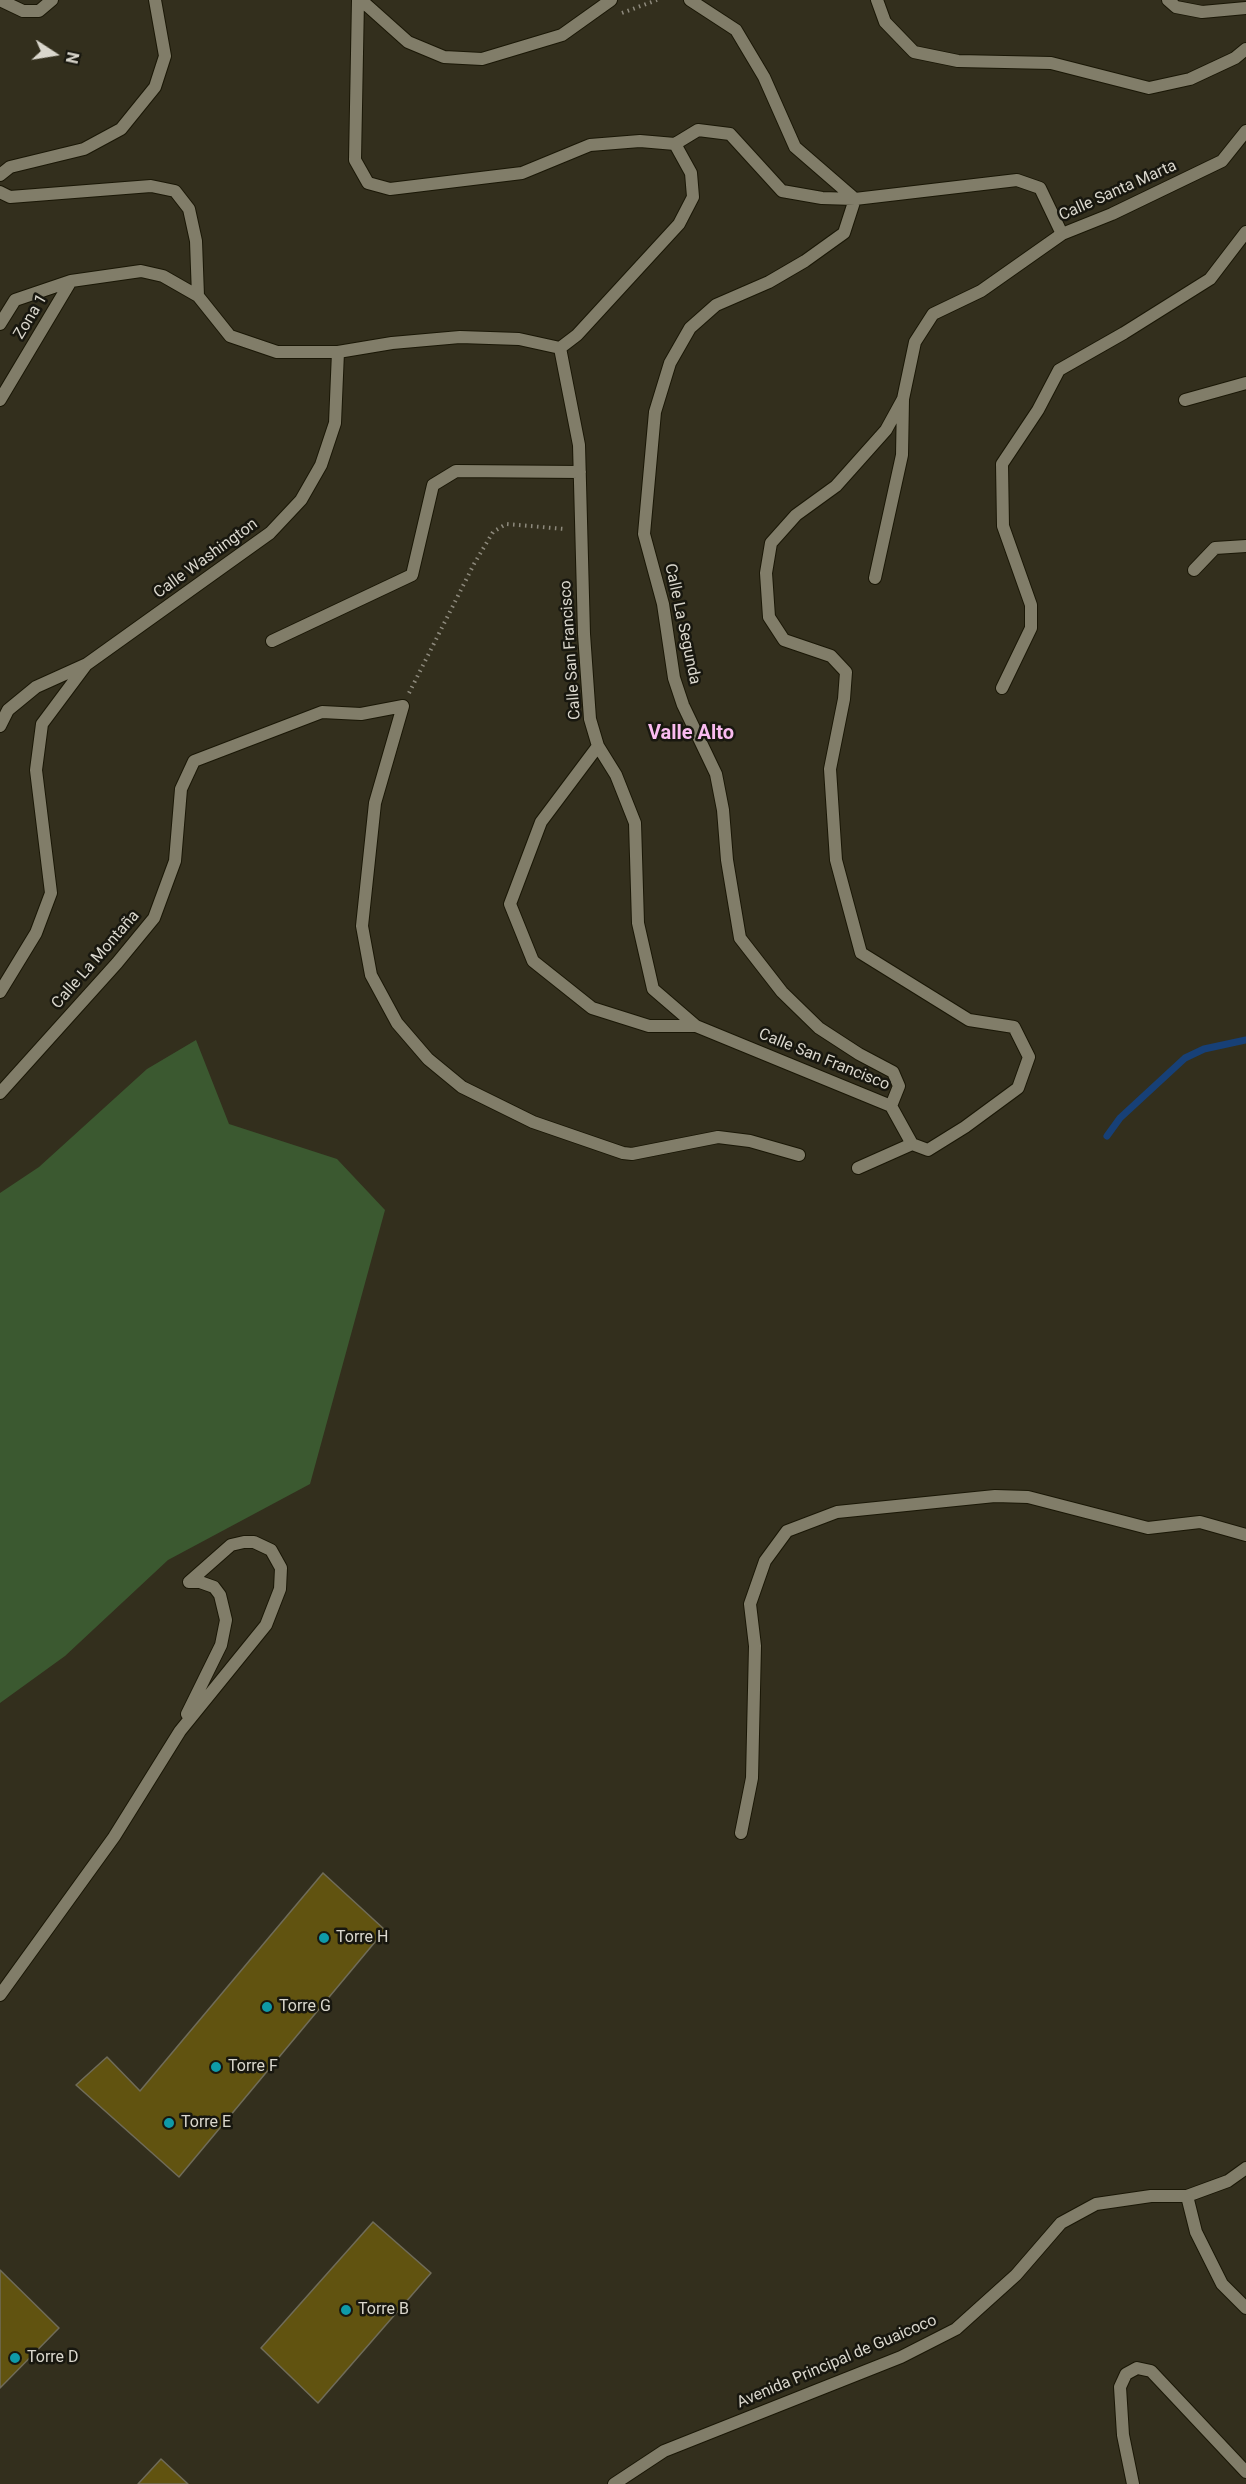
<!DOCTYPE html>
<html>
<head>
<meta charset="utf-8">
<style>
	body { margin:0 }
	#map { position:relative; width:1246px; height:2484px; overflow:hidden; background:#332f1d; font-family:Roboto,sans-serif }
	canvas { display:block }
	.north { position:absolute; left:24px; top:24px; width:60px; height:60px; -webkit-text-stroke:4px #18170f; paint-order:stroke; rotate:102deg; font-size:16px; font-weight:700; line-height:24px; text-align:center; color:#dad7cd }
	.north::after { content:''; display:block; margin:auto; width:21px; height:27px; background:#dad7cd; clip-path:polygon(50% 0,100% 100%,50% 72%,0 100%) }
</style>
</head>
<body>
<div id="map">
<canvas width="1246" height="2484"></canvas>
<div class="north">N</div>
</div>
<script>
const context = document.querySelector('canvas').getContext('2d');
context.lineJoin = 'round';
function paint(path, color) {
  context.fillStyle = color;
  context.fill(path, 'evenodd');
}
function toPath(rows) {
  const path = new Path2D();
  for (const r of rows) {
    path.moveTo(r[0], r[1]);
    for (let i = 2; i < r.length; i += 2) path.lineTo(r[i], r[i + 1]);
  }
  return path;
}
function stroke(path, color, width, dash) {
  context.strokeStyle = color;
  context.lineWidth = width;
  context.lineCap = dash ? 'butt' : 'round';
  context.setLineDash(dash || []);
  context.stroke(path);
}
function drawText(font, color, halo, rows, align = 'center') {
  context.font = font + ' Roboto,sans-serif';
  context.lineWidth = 5;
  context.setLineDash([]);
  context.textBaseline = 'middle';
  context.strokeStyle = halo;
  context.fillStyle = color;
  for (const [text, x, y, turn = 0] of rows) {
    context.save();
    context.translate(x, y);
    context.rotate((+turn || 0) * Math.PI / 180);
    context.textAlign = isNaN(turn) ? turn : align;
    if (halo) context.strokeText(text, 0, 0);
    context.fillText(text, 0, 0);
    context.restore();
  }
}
paint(toPath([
	[196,1040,229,1124,337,1159,385,1210,310,1484,168,1560,65,1656,0,1703,0,1193,39,1167,147,1069]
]), '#3b5930');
stroke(toPath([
	[1107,1136,1120,1118,1185,1058,1204,1049,1246,1040]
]), '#174077', 7);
const building = toPath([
	[323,1873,385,1930,179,2177,76,2085,107,2057,140,2091,323,1873],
	[373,2222,431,2273,318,2403,261,2348,373,2222],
	[0,2270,59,2328,0,2388,0,2270],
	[161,2459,188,2484,138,2484,161,2459]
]);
paint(building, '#615310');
stroke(building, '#706c59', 1.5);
const minor = toPath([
	[358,0,355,160,368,183,390,189,522,173,590,145,640,141,675,144],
	[361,0,408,42,444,57,482,59,562,35,611,0],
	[690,0,736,30,764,77,795,147,855,199,844,233,805,261,769,282,716,305,690,328,670,363,655,412,644,534,663,604,674,678,683,705,716,774,723,810,727,860,740,938,782,992,819,1028,859,1054,893,1072,899,1086,891,1106],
	[877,0,885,22,914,52,958,61,1051,63,1149,88,1190,79,1235,58,1246,49],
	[1168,0,1176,7,1202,12,1246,8],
	[2,1,23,11,39,11,52,0],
	[675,144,698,130,730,134,782,191,822,198,855,199,1017,180,1040,188,1062,234],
	[0,175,10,167,84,149,121,129,155,87,165,56,155,0],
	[0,192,10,197,151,186,175,191,189,209,196,241,198,296],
	[0,324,15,300,71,281,141,271,163,276,198,296,230,336,277,352,338,352,392,343,460,337,519,339,560,348,577,335,679,224,693,197,691,173,675,144],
	[560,348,579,445,584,634,590,719,598,746,616,775,635,823,638,923,653,989,696,1026,891,1106,912,1144],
	[0,400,71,281],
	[1185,400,1246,383],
	[1194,570,1215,548,1246,546],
	[875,578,902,455,903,400],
	[272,641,412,575,433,485,456,471,580,472],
	[1002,688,1031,628,1031,605,1003,526,1002,464,1038,410,1059,370,1124,333,1210,279,1246,232],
	[0,726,8,710,36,687,87,664,270,533,301,500,321,465,335,423,338,352],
	[598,746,541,822,510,904,533,961,592,1008,649,1026,696,1026],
	[0,992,36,933,51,893,36,770,42,724,86,665],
	[0,1093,117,963,154,918,175,861,181,789,194,761,322,712,361,714,403,706,375,803,362,926,371,975,397,1023,428,1059,462,1087,533,1122,623,1153,632,1154,718,1137,750,1141,799,1155],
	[912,1144,928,1150,965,1127,1018,1088,1029,1057,1014,1027,969,1020,861,953,836,860,830,769,844,699,846,672,831,656,784,640,769,617,766,573,771,543,796,515,836,486,886,430,903,399,915,342,933,314,981,291,1062,234,1112,214,1222,161,1246,131],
	[858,1168,912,1144],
	[187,1714,221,1645,226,1620,220,1595,214,1587,200,1582,189,1582],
	[741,1833,752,1778,755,1646,750,1604,765,1561,787,1531,837,1512,995,1496,1028,1497,1148,1528,1200,1522,1246,1535],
	[0,1995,114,1837,180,1731,266,1625,280,1589,281,1568,271,1550,254,1542,244,1542,231,1545,189,1582],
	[1187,2196,1196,2232,1222,2284,1246,2308],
	[614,2484,664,2451,901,2357,956,2329,1016,2275,1061,2223,1096,2204,1151,2196,1187,2196,1228,2181,1246,2168],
	[1133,2484,1123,2435,1120,2387,1126,2374,1137,2368,1151,2371,1246,2472]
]);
stroke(minor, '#1a1706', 14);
stroke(toPath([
	[622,13,657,0],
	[409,693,474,564,493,532,506,524,565,529]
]), '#8e8a7d', 4, [1.5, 4.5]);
stroke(minor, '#817d69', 12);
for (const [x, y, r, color] of [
	[324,1938,6,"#0f9aa8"],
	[267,2007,6,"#0f9aa8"],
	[216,2067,6,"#0f9aa8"],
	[169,2123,6,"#0f9aa8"],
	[346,2310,6,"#0f9aa8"],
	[15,2358,6,"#0f9aa8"]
]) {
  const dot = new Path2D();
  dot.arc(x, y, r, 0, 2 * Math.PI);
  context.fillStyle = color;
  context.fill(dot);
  stroke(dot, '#18170f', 2);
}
drawText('16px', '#dad7cd', '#18170f', [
	["Calle Santa Marta",1118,191,-24],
	["Zona 1",31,317,-59],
	["Calle Washington",206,559,-36],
	["Calle La Segunda",682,624,78],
	["Calle San Francisco",571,650,-94],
	["Calle La Montaña",96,960,-49],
	["Calle San Francisco",824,1060,22],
	["Avenida Principal de Guaicoco",837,2362,-23]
]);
drawText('16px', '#dad7cd', '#18170f', [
	["Torre H",336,1938],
	["Torre G",279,2007],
	["Torre F",228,2067],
	["Torre E",181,2123],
	["Torre B",358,2310],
	["Torre D",27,2358]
], 'left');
drawText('bold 20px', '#fabbf0', '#18170f', [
	["Valle Alto",691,734]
]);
</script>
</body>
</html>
